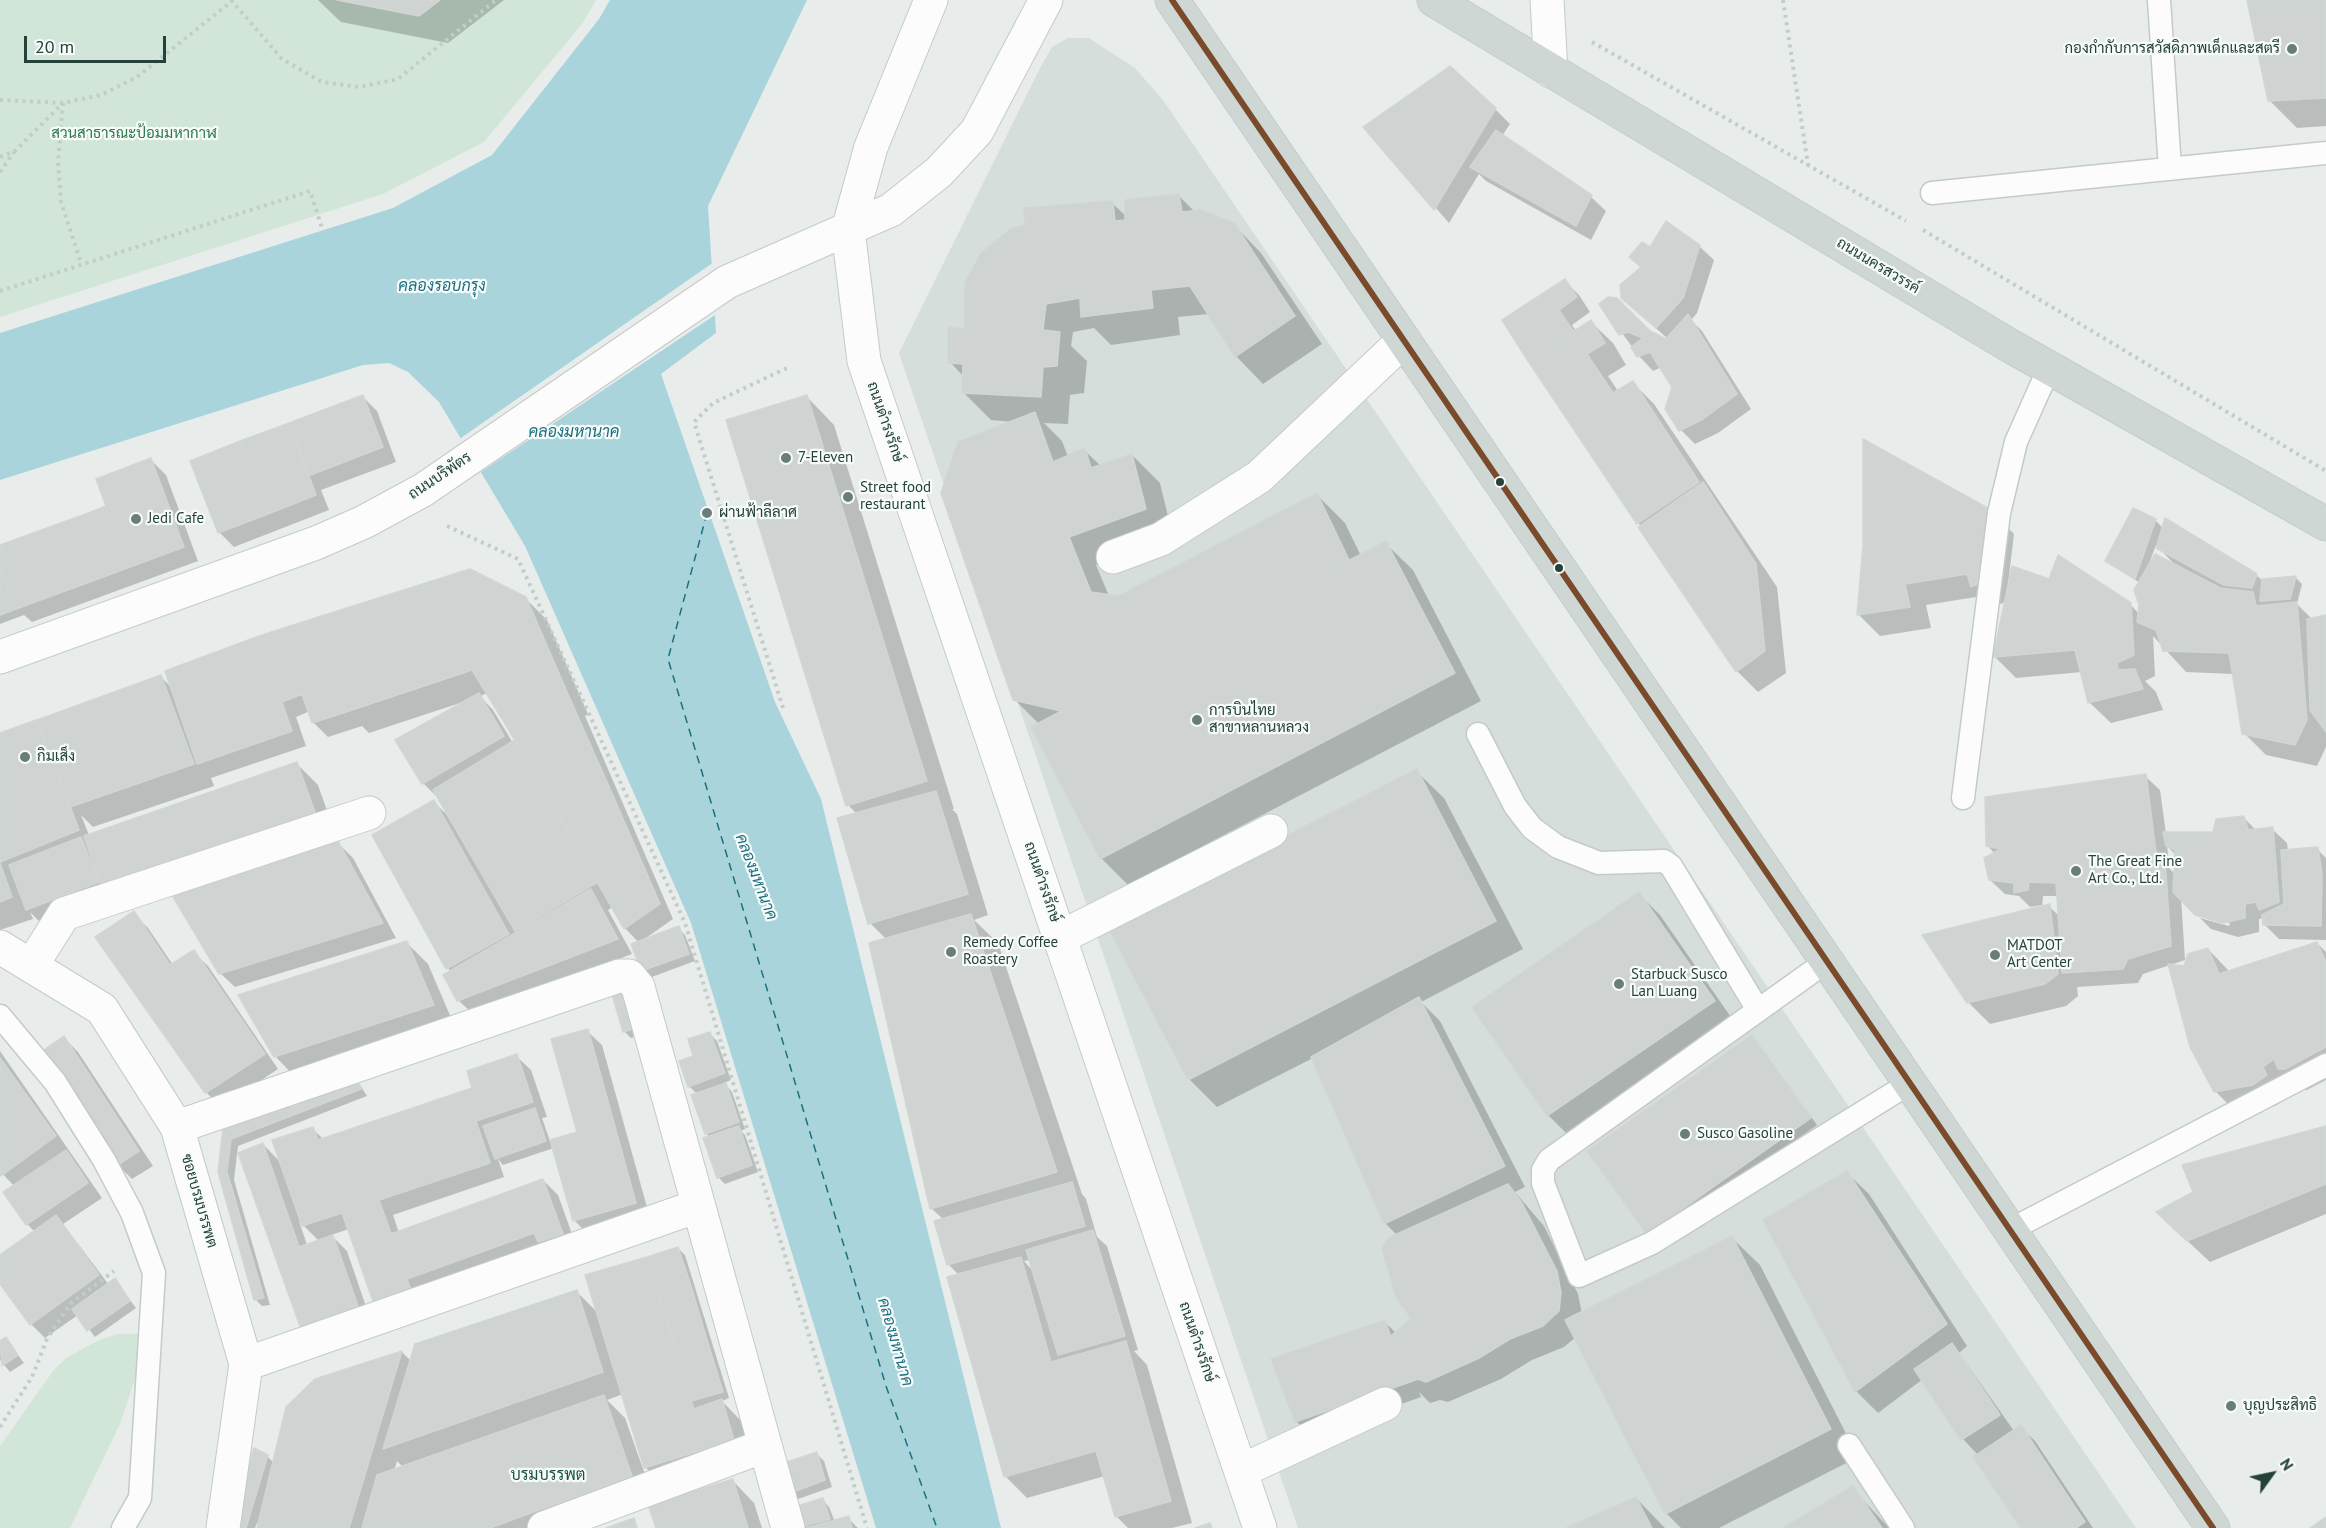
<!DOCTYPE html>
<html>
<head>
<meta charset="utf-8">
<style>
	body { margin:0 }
	#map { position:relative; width:2326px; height:1528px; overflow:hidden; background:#e8edeb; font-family:"PT Sans",sans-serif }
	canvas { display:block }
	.north { position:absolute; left:2242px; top:1444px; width:60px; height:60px; -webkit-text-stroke:4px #f7fbf9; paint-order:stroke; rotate:57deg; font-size:16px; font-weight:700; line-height:24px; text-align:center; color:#24423a }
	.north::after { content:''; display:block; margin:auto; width:21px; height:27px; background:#24423a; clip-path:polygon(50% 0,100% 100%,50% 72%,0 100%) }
	.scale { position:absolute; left:24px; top:36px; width:142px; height:27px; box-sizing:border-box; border:3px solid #24423a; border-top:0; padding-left:8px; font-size:18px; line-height:21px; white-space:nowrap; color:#24423a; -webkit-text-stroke:4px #f7fbf9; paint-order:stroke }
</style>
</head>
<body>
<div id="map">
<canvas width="2326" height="1528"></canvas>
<div class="north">N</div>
<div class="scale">20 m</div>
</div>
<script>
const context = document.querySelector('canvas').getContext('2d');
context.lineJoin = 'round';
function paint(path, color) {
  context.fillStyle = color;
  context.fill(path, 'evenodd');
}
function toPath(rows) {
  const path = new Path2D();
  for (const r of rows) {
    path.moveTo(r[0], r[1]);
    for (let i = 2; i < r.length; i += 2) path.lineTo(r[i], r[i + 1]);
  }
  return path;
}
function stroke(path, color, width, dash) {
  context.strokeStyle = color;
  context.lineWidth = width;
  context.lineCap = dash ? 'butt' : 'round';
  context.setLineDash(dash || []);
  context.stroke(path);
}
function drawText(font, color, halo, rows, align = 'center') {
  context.font = font + ' "PT Sans",Sarabun,sans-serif';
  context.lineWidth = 4.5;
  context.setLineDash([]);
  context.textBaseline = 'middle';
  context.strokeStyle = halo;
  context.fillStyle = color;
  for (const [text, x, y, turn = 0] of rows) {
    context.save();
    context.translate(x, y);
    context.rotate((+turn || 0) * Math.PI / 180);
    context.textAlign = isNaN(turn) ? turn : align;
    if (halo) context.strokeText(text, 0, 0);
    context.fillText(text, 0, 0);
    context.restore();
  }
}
paint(toPath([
	[1068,38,1089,38,1135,68,1163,100,2136,1528,1298,1528,899,353,1040,68,1052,47]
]), '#d6dedb');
paint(toPath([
	[0,0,596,0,582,24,484,142,383,194,0,317],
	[118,1334,138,1334,138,1370,120,1424,70,1528,0,1528,0,1446,53,1371,66,1358,99,1340]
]), '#d1e6d8');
paint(toPath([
	[610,0,807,0,708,206,716,333,661,374,775,702,821,799,1001,1528,876,1528,691,923,525,546,439,402,408,372,389,363,363,365,0,480,0,333,393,208,492,155,599,19]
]), '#a9d4db');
paint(toPath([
	[714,262,718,313,478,474,458,440]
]), '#e8edeb');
paint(toPath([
	[318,0,504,0,448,43,341,22],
	[2249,0,2326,0,2326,126,2297,128,2269,100],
	[1495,109,1510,124,1502,136,1591,197,1606,211,1591,240,1486,181,1479,174,1449,223,1365,127],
	[1179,196,1195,212,1233,224,1261,253,1322,344,1263,384,1236,356,1209,314,1178,317,1180,335,1111,345,1094,328,1073,332,1071,346,1087,361,1084,393,1070,395,1068,424,1044,423,1062,441,1068,457,1084,450,1101,466,1132,455,1160,483,1173,537,1096,565,1109,596,1119,598,1317,495,1345,523,1361,556,1385,543,1413,570,1481,701,1128,885,1101,858,1039,724,1014,699,1014,422,991,420,964,393,964,377,950,362,965,331,1112,203,1127,217],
	[1699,246,1714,260,1697,313,1691,320,1702,331,1751,409,1718,433,1695,444,1681,430,1674,387,1662,367,1653,371,1639,356,1601,305,1666,341,1668,339,1638,312,1642,268,1651,250],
	[1565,281,1579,295,1590,312,1572,325,1576,331,1591,322,1613,343,1626,365,1608,376,1618,391,1632,382,1654,404,1777,587,1786,673,1758,692,1737,671,1504,321],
	[363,397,377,411,396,462,321,490,329,510,234,547,219,532],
	[807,397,834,425,954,809,952,809,957,814,988,915,974,920,998,943,1082,1194,1086,1199,1097,1237,1107,1246,1138,1350,1134,1351,1147,1365,1192,1523,1172,1528,1128,1528,1116,1516,1105,1476,1027,1498,1005,1476,959,1275,948,1264,944,1220,931,1208,886,939,870,923,857,814,848,805],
	[1030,1260,1034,1272,1024,1261],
	[151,460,166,475,198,561,32,622,24,615,0,624,0,547,108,507],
	[1992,512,2014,534,2006,601,1994,608,1982,596,1926,605,1931,628,1880,636,1859,615,1864,546],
	[2155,520,2163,528,2256,575,2262,580,2295,577,2302,584,2297,604,2313,620,2326,617,2326,747,2317,766,2266,755,2244,733,2234,674,2186,672,2153,636,2155,676,2145,681,2156,692,2163,710,2111,723,2089,702,2082,672,2016,678,1995,657,2050,581,2130,604,2139,614,2140,583,2107,561],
	[2156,545,2176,566,2149,564],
	[525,598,547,620,588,714,585,716,673,919,643,940,678,928,685,935,695,961,649,978,642,971,639,943,625,928,613,907,608,910,632,954,473,1014,458,1000,451,972,448,968,434,802,450,818,438,798,423,783,466,701,369,733,362,726,328,737,313,722,310,711,296,717,306,746,211,778,214,786,93,827,81,815,89,835,297,764,318,785,336,836,42,924,30,912,33,919,0,930,0,735,35,722,41,728,160,676,173,689,167,672,312,620],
	[488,693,517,740,513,743,493,710,480,696],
	[1416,771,1444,798,1523,949,1421,1002,1440,1021,1525,1187,1515,1192,1544,1226,1578,1294,1582,1314,1732,1238,1760,1265,1858,1457,1719,1528,1681,1528,1666,1513,1576,1337,1564,1347,1532,1360,1501,1379,1448,1402,1440,1400,1430,1403,1419,1392,1421,1397,1311,1436,1296,1421,1385,1322,1396,1333,1413,1318,1398,1236,1385,1223,1313,1058,1217,1107,1189,1079],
	[2145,776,2160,790,2166,834,2214,833,2243,817,2257,831,2272,829,2287,843,2288,851,2317,849,2326,858,2326,940,2279,939,2264,924,2263,918,2259,919,2259,932,2238,937,2211,929,2200,918,2229,926,2230,923,2196,914,2181,897,2185,960,2143,974,2138,983,2077,987,2078,996,2066,1006,1990,1024,1968,1002,2042,908,2042,905,2030,907,2019,896,2005,894,1990,880,1995,854,1987,845],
	[2167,846,2176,855,2175,874,2170,869],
	[2043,896,2059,896,2060,917,2049,906,2042,908],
	[338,843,353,858,396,938,235,987,220,973],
	[1639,894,1660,915,1735,1023,1570,1137,1548,1115,1474,1007],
	[133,913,148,928,173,965,193,952,208,966,278,1069,221,1107,206,1092,97,938],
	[406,942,428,964,455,1027,296,1078,275,1056],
	[2317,943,2326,952,2326,1080,2307,1090,2301,1090,2275,1106,2237,1113,2215,1091,2185,968,2208,949,2230,972],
	[613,992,646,1034,631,1038,624,1031],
	[587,1031,602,1045,650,1218,589,1235,574,1220,554,1148,503,1165,498,1159,504,1177,393,1215,399,1233,543,1180,558,1195,577,1248,425,1305,349,1229,331,1235,347,1251,372,1324,317,1343,263,1144,281,1163,313,1129,324,1140,474,1089,516,1056,531,1070,547,1117,542,1118,550,1141,579,1133],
	[299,1221,319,1241,307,1245],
	[710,1034,717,1041,731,1080,724,1083,732,1092,745,1129,741,1131,745,1135,758,1172,725,1184,718,1177,697,1094,689,1086,695,1057],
	[1752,1037,1817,1125,1655,1240,1648,1233],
	[64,1038,78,1052,153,1166,132,1179,118,1165],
	[0,1051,102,1198,63,1224,109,1285,115,1280,136,1308,95,1337,78,1315,45,1338,31,1324,0,1282,0,1257,35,1232,27,1224,14,1186,0,1171],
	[357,1080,367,1096,238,1146,234,1180,270,1305,262,1306,255,1299,219,1172,224,1129],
	[2326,1127,2326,1214,2210,1262,2180,1234],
	[1847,1173,1869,1194,1967,1346,1959,1353,2014,1431,2020,1427,2035,1441,2093,1528,2022,1528,1978,1455,1963,1439,1923,1379,1878,1413,1856,1391,1765,1220],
	[678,1248,685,1255,729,1398,722,1401,743,1423,755,1461,667,1488,645,1467,623,1394,607,1400,625,1418,653,1497,570,1528,258,1528,259,1523,257,1523,255,1528,231,1528,267,1456,274,1463,316,1380,402,1352,411,1361,577,1292,598,1313],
	[397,1461,403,1467,394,1471],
	[6,1339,24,1363,10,1372,0,1360,0,1343],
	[817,1454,824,1461,832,1487,798,1499,791,1492],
	[733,1481,754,1503,762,1528,657,1528],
	[1852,1488,1889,1528,1786,1528],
	[1636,1498,1665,1528,1570,1528],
	[822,1499,829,1507,835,1522,848,1518,858,1528,803,1528]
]), '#0003');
stroke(toPath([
	[707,513,668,659,886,1386,937,1528]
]), '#1c6f80', 1.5, [8, 6]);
const building = toPath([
	[337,0,440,0,419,16,337,0],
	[2247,0,2326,0,2326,98,2268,101,2247,0],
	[1450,66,1496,108,1434,210,1363,127,1450,66],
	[1496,130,1592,195,1576,226,1470,167,1496,130],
	[1179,194,1182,212,1201,210,1234,223,1295,316,1235,357,1190,286,1151,290,1153,308,1081,317,1080,298,1046,304,1043,330,1060,332,1057,366,1043,367,1041,397,962,393,963,364,948,363,948,327,964,329,965,283,981,253,1011,229,1025,225,1024,208,1113,201,1115,221,1125,220,1125,200,1179,194],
	[1666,221,1700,245,1683,298,1656,328,1621,298,1620,285,1641,267,1629,257,1642,242,1650,247,1666,221],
	[1565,279,1577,297,1559,310,1573,331,1528,361,1502,320,1565,279],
	[1608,297,1617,298,1650,331,1666,339,1688,314,1737,394,1703,419,1679,431,1665,409,1672,387,1650,352,1637,357,1631,347,1643,338,1628,332,1619,335,1599,304,1608,297],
	[1591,320,1605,343,1587,354,1613,393,1633,381,1699,482,1637,524,1528,361,1591,320],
	[363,395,383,447,308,476,289,423,363,395],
	[807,395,927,781,846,806,726,420,807,395],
	[1035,412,1053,462,1085,448,1091,468,1132,454,1146,509,1069,537,1091,592,1119,596,1317,493,1349,560,1061,711,1013,700,941,493,958,442,1035,412],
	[289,423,316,495,268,514,240,441,289,423],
	[1863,439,1993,511,1983,581,1971,587,1967,574,1905,584,1910,607,1857,615,1863,546,1863,439],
	[240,441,268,514,218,533,190,461,240,441],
	[151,458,184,547,114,573,91,512,106,506,96,479,151,458],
	[1703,482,1756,564,1765,651,1736,672,1638,527,1703,482],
	[2133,508,2156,519,2135,579,2105,561,2133,508],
	[91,512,114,573,16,609,0,566,0,545,91,512],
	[2165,518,2257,574,2252,588,2224,585,2156,548,2165,518],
	[1386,541,1455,673,1100,859,1031,727,1386,541],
	[2155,554,2220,588,2253,592,2256,606,2297,602,2307,720,2295,745,2242,734,2229,653,2163,651,2156,630,2137,622,2139,605,2134,590,2155,554],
	[2058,555,2131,603,2134,655,2117,663,2118,670,2135,669,2143,689,2088,703,2075,650,1993,657,2012,566,2049,579,2058,555],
	[0,566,16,609,0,615,0,566],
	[470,569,526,597,567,692,507,727,472,670,346,712,312,619,470,569],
	[2296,576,2290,599,2260,601,2262,579,2296,576],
	[2326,615,2326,732,2310,710,2307,619,2326,615],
	[312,619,346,712,312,723,302,694,282,702,259,636,312,619],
	[259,636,292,731,197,764,165,671,259,636],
	[161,675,194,764,70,807,37,720,161,675],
	[567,692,614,798,566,828,507,727,567,692],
	[479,693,504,736,422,784,395,740,479,693],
	[36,720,61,782,0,806,0,733,36,720],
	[515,740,598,882,515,931,433,790,515,740],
	[297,762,316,815,102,889,84,836,297,762],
	[1417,769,1496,921,1188,1080,1108,927,1417,769],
	[2146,774,2156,852,2165,861,2171,946,2128,959,2123,969,2062,973,2056,883,2029,882,2028,890,2014,893,2014,883,1989,880,1984,858,2001,849,1986,846,1985,797,2146,774],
	[61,782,79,830,0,862,0,806,61,782],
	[936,791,968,894,868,924,837,818,936,791],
	[614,798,660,904,624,929,566,828,614,798],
	[434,800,509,934,446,969,372,835,434,800],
	[2244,816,2248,830,2273,827,2279,902,2259,910,2256,902,2245,904,2245,918,2223,923,2195,915,2173,892,2175,850,2166,846,2163,832,2213,832,2216,819,2244,816],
	[81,837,99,882,26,910,9,865,81,837],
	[338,841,383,923,219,974,172,895,338,841],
	[2318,847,2322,874,2321,926,2263,925,2262,915,2284,904,2281,850,2318,847],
	[0,863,12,897,0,902,0,863],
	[591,889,618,939,457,1001,443,975,591,889],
	[1639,892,1715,1001,1547,1116,1472,1007,1639,892],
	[2050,904,2058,974,2045,984,1967,1003,1922,935,2050,904],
	[134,911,170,965,194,950,265,1054,205,1093,95,937,134,911],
	[971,914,1057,1172,930,1209,869,943,971,914],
	[679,926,689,954,641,971,631,944,679,926],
	[407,941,434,1005,274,1057,238,995,407,941],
	[2317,942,2326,963,2326,1047,2285,1069,2278,1069,2274,1059,2263,1067,2267,1075,2253,1085,2214,1092,2190,1047,2168,964,2184,966,2188,954,2208,948,2219,974,2317,942],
	[628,986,640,1027,623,1032,611,991,628,986],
	[1419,997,1505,1166,1384,1224,1311,1057,1419,997],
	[588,1029,636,1203,573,1221,550,1140,577,1132,551,1039,588,1029],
	[710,1032,725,1073,688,1087,679,1061,693,1056,688,1039,710,1032],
	[1752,1035,1811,1118,1647,1234,1587,1151,1752,1035],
	[64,1036,139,1151,116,1166,41,1052,64,1036],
	[517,1054,533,1102,476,1121,490,1163,379,1200,391,1234,543,1179,563,1234,538,1242,534,1233,407,1279,411,1290,374,1304,342,1213,302,1226,272,1140,313,1127,318,1140,472,1088,467,1071,517,1054],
	[0,1058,56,1136,1,1176,0,1174,0,1058],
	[357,1078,361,1089,231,1139,227,1172,264,1298,254,1300,218,1172,223,1128,357,1078],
	[726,1083,739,1122,705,1134,691,1095,726,1083],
	[535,1108,546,1141,495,1159,483,1126,535,1108],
	[739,1126,752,1165,717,1178,703,1138,739,1126],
	[2326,1126,2326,1184,2187,1241,2156,1212,2193,1192,2182,1165,2326,1126],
	[263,1143,299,1247,333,1235,359,1309,301,1329,238,1153,263,1143],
	[66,1150,88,1183,26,1225,3,1192,66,1150],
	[1847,1171,1947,1324,1855,1392,1763,1220,1847,1171],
	[1072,1182,1085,1226,947,1265,934,1221,1072,1182],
	[1508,1184,1522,1203,1557,1271,1561,1293,1559,1311,1543,1326,1510,1339,1479,1358,1426,1382,1418,1379,1407,1383,1391,1336,1411,1318,1396,1297,1382,1249,1388,1238,1508,1184],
	[56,1215,99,1275,30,1325,0,1284,0,1255,56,1215],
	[1093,1230,1125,1336,1058,1355,1026,1250,1093,1230],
	[1732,1236,1831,1429,1665,1514,1565,1320,1732,1236],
	[678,1247,691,1286,659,1296,647,1257,678,1247],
	[647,1257,694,1409,722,1399,734,1440,644,1468,585,1275,647,1257],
	[1021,1257,1051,1362,1126,1341,1171,1501,1115,1517,1096,1451,1004,1477,947,1277,1021,1257],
	[115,1278,130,1301,87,1331,72,1309,115,1278],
	[691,1286,707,1340,676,1349,659,1296,691,1286],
	[577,1290,603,1372,383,1449,415,1344,577,1290],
	[1385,1320,1407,1383,1295,1422,1271,1359,1385,1320],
	[6,1337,18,1355,2,1366,0,1341,6,1337],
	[707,1340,723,1392,691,1401,676,1349,707,1340],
	[1952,1343,2000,1415,1961,1440,1914,1369,1952,1343],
	[402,1351,349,1528,257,1528,286,1407,315,1379,402,1351],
	[604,1395,632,1476,490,1528,362,1528,377,1475,604,1395],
	[2021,1425,2085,1522,2076,1528,2021,1528,1973,1457,2021,1425],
	[254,1448,268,1455,246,1528,230,1528,254,1448],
	[817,1452,825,1480,790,1493,781,1464,817,1452],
	[733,1479,748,1528,656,1528,648,1505,733,1479],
	[1853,1486,1882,1528,1783,1528,1853,1486],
	[1636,1497,1652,1528,1566,1528,1636,1497],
	[823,1498,830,1519,800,1527,794,1507,823,1498],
	[849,1516,852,1528,806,1528,849,1516],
	[2326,1517,2326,1528,2310,1528,2326,1517],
	[634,1518,637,1528,606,1528,634,1518],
	[1210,1523,1212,1528,1195,1528,1210,1523]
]);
paint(building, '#cfd4d2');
stroke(building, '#d1d6d4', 1.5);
const lane = toPath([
	[2159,0,2170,169],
	[1932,193,2326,153],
	[1478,734,1515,806,1532,828,1558,847,1599,863,1664,861,1671,866,1758,1010],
	[1963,798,1999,513,2016,442,2049,368],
	[1827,961,1549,1160,1543,1170,1543,1183,1579,1276,1652,1243,1910,1083],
	[0,1016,55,1082,104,1160,132,1213,154,1273,140,1498,123,1528],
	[2010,1230,2326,1065],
	[1849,1445,1903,1528]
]);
const street = toPath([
	[931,0,871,147,848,230,864,361,1260,1528],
	[1113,557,1161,539,1259,477,1404,340],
	[0,657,316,543,364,522,423,490,727,282,891,210,939,172,977,131,1046,0],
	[1061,937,1271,831],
	[0,947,102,1009,177,1127,246,1364,223,1528],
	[32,965,64,914,369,813],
	[177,1127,619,976,629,976,638,987,788,1528],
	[246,1364,698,1206],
	[1241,1471,1385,1404],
	[544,1528,764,1446]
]);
const secondary = toPath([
	[1547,0,1551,71]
]);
const primary = toPath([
	[1172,0,2213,1528],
	[1434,0,2007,344,2326,524]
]);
stroke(lane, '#c5cac8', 25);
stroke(street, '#c5cac8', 35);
stroke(secondary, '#c3cbc8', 35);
stroke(primary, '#c3ccc9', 35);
stroke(toPath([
	[231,0,282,59,322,82,360,87,398,79,496,0],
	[1783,0,1808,165],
	[1592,42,1906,221],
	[0,100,63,103,101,95,137,77,232,1],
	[63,103,58,161,61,202,81,263],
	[0,157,15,151,63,103],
	[0,172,14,152],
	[1923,230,2326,471],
	[0,291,310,191,323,231],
	[447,526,518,559,685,923,867,1528],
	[783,708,694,422,713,403,787,368],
	[0,1427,32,1377,47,1339,70,1304,114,1271]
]), '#c3ccca', 4, [3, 4.5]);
stroke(lane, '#fcfcfc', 22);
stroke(street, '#fcfcfc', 33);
stroke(secondary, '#fcfcfc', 33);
stroke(primary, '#cfd7d5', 33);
stroke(toPath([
	[1172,0,2213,1528]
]), '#7a4b2a', 6);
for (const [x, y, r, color] of [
	[2292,49,6,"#697e78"],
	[786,458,6,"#697e78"],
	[1500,482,5,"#24423a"],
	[848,497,6,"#697e78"],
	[707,513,6,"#697e78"],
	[136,519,6,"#697e78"],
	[1559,568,5,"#24423a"],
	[1197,720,6,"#697e78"],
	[25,757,6,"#697e78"],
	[2076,871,6,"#697e78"],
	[951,952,6,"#697e78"],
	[1995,955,6,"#697e78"],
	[1619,984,6,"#697e78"],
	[1685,1134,6,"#697e78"],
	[2231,1406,6,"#697e78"]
]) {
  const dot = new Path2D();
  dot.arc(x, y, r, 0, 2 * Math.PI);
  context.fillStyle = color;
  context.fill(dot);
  stroke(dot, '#f7fbf9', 2);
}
drawText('15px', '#24423a', '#f7fbf9', [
	["กองกำกับการสวัสดิภาพเด็กและสตรี",2280,49,"right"],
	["7-Eleven",798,458],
	["Street food",860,488],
	["restaurant",860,505],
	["ผ่านฟ้าลีลาศ",719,513],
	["Jedi Cafe",148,519],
	["การบินไทย",1209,711],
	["สาขาหลานหลวง",1209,728],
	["กิมเส็ง",37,757],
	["The Great Fine",2088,862],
	["Art Co., Ltd.",2088,879],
	["Remedy Coffee",963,943],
	["Roastery",963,960],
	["MATDOT",2007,946],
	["Art Center",2007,963],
	["Starbuck Susco",1631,975],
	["Lan Luang",1631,992],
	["Susco Gasoline",1697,1134],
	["บุญประสิทธิ",2243,1406]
], 'left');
drawText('15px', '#2d7a4b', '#f7fbf9', [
	["สวนสาธารณะป้อมมหากาฬ",134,134]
]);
drawText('15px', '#24423a', '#f7fbf9', [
	["ถนนนครสวรรค์",1878,266,31],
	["ถนนดำรงรักษ์",885,422,71],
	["ถนนบริพัตร",440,476,-34],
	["ถนนดำรงรักษ์",1042,882,71],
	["ซอยบรมบรรพต",199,1201,74],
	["ถนนดำรงรักษ์",1197,1342,71]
]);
drawText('italic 16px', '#1c6f80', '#f7fbf9', [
	["คลองรอบกรุง",442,286],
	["คลองมหานาค",574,432],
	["คลองมหานาค",756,877,69],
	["คลองมหานาค",895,1342,74]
]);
drawText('16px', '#1f5548', '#f7fbf9', [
	["บรมบรรพต",548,1475]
]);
</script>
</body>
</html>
